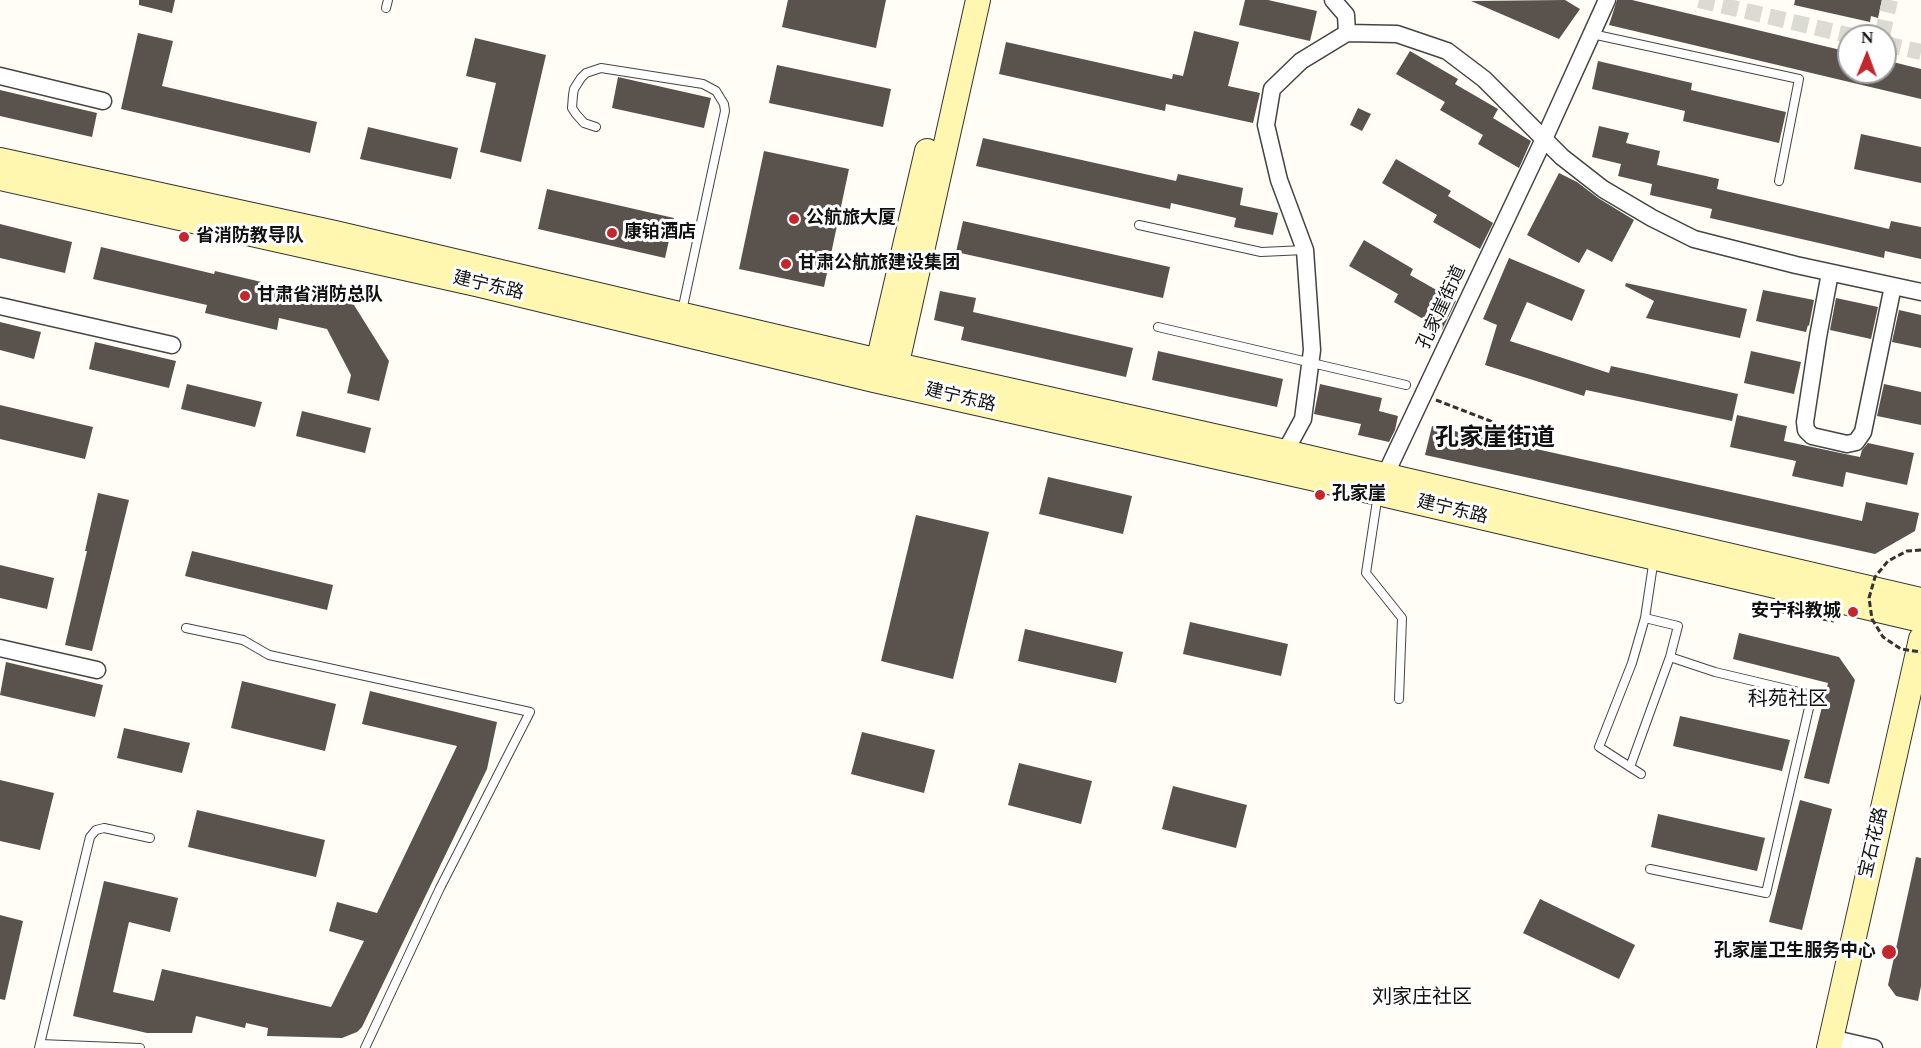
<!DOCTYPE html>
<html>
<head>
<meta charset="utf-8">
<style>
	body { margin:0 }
	#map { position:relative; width:1921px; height:1048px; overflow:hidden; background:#fffdf5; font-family:Spectral,serif }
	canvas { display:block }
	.north { position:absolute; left:1837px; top:24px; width:60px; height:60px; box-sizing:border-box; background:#fff; border:2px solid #a0a0a0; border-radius:50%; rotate:1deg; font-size:16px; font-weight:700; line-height:24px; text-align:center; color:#111 }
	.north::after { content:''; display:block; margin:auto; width:21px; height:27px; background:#c4262e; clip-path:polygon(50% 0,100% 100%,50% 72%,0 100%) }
</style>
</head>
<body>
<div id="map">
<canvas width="1921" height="1048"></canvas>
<div class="north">N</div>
</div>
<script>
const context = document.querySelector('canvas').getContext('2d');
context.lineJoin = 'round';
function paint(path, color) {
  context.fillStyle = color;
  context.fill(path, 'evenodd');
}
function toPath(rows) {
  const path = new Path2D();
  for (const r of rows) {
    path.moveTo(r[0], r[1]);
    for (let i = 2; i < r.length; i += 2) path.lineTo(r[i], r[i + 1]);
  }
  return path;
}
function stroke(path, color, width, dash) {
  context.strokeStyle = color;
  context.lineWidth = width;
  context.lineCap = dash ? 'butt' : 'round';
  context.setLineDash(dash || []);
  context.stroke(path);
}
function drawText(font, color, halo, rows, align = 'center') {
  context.font = font + ' Spectral,"Noto Sans SC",serif';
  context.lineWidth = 6;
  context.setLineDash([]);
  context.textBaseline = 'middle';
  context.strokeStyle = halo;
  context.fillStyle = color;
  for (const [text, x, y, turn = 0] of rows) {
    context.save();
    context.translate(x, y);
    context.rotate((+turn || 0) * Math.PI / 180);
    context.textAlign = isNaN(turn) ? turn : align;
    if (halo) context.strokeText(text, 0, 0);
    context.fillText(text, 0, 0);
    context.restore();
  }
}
paint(toPath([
	[139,0,175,0,172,13,139,5],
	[788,0,886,0,876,48,782,27],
	[1245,0,1268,0,1317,11,1310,41,1239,25],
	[1565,0,1580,9,1559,39,1471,1],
	[1617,0,1632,0,1849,52,1849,72,1885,72,1885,60,1921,69,1921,99,1609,25],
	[1795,0,1882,0,1878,18,1871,16,1870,22,1794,5],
	[1194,31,1239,42,1228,86,1260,93,1253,123,1166,104,1165,111,999,74,1006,42,1172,79,1173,74,1183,76],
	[138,33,173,41,162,86,317,122,310,153,121,109],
	[475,38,546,55,521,162,480,152,496,83,466,76],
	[1410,51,1458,79,1455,84,1498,109,1493,118,1531,141,1519,168,1478,144,1483,135,1440,110,1445,102,1396,74],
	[1598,61,1692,83,1691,90,1786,112,1779,143,1683,121,1685,111,1592,89],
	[777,65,891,89,883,127,769,103],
	[618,77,711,98,704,128,612,108],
	[0,90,97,113,92,137,0,116],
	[1358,108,1371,114,1362,131,1350,125],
	[1599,126,1629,133,1626,143,1660,151,1657,165,1719,179,1717,189,1889,229,1891,221,1921,227,1921,259,1885,251,1884,258,1710,218,1712,209,1650,195,1652,184,1618,176,1621,164,1592,157],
	[368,127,458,148,451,179,360,159],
	[1861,134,1921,147,1921,183,1854,169],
	[983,138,1176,181,1178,174,1243,188,1240,205,1278,213,1273,235,1234,227,1236,218,1171,203,1170,209,976,166],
	[764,151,849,169,824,287,739,269],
	[1396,159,1451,191,1448,196,1493,223,1480,249,1433,222,1437,215,1382,183],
	[1559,173,1577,182,1598,198,1634,220,1612,262,1587,249,1579,263,1527,235],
	[547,189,674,218,665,258,538,229],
	[963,221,1170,267,1163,298,956,252],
	[0,224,72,242,65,273,0,258],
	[1364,240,1413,269,1410,275,1456,301,1442,330,1394,302,1398,294,1349,266],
	[101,247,214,274,215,271,308,293,309,288,349,297,389,361,379,401,347,393,351,375,327,329,279,318,277,330,205,313,207,305,93,279],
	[1509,258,1585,290,1572,321,1527,302,1510,341,1609,373,1611,366,1738,394,1732,421,1586,390,1584,396,1485,365,1497,325,1483,319],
	[1626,283,1747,309,1740,338,1646,318,1654,301,1625,286],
	[1763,290,1814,300,1809,326,1808,325,1806,332,1756,321],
	[940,291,976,298,973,312,1133,348,1126,377,961,340,964,327,934,320],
	[1836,298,1878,307,1871,339,1830,330],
	[1899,310,1921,315,1921,348,1892,342],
	[0,322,41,332,34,359,0,350],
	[95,342,176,361,169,388,89,369],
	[1158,351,1283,379,1277,407,1152,380],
	[1751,351,1801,362,1794,394,1744,383],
	[187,384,262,402,255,427,181,409],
	[1320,384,1382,398,1379,411,1398,416,1395,430,1389,442,1358,435,1361,424,1314,414],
	[1884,384,1921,392,1921,425,1877,416],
	[0,405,93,427,85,459,0,439],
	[302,411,371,428,365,453,296,436],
	[1737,415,1787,426,1784,441,1845,454,1860,457,1862,450,1868,443,1914,453,1907,485,1846,472,1843,487,1792,476,1796,461,1730,447],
	[1432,426,1862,521,1866,502,1919,513,1915,531,1875,554,1425,455],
	[1048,477,1132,496,1123,534,1039,514],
	[98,493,129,500,92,651,65,645,87,551,85,551],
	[916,515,989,532,953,679,881,661],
	[192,551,333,585,327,610,185,576],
	[0,565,54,578,47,609,0,598],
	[1190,622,1288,644,1281,676,1183,654],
	[1025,629,1123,652,1116,683,1018,661],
	[1739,633,1839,657,1855,680,1829,784,1804,778,1828,683,1733,659],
	[6,662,103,685,95,717,0,695],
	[242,681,336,704,325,751,231,728],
	[370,691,497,722,487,769,362,1027,357,1032,342,1038,267,1036,268,1028,246,1023,245,1028,196,1016,192,1033,147,1033,73,1016,104,881,178,898,170,932,129,922,113,992,154,1001,162,969,331,1007,364,941,329,931,337,902,377,913,457,746,362,724],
	[1680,716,1790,740,1782,771,1673,746],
	[124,728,190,743,182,773,117,758],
	[862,732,935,750,924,793,851,774],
	[1019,763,1092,781,1081,824,1008,805],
	[0,780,54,793,40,850,0,841],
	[1173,786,1247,805,1236,848,1162,829],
	[1800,800,1832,809,1802,930,1769,922],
	[197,810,325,840,316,877,188,847],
	[1658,814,1765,838,1757,871,1651,847],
	[1916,857,1921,858,1921,986,1918,1001,1896,996,1888,985],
	[1540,899,1635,945,1619,979,1523,933],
	[0,915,23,921,5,1000,0,999]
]), '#5a524d');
stroke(toPath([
	[1699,0,1852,36],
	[1882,36,1890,0],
	[1885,44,1921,52]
]), '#dbdad3', 16, [16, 8]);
const lane = toPath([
	[386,8,388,0],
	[1592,34,1799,79,1779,181],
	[596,127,584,123,576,114,572,108,573,95,574,89,581,78,586,73,601,68,703,84,716,91,724,104,725,111,682,311],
	[1139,225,1261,252,1305,250],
	[1158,327,1406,385],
	[1378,494,1366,573,1402,618,1399,699],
	[186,628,243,640,269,655,530,712,440,888,365,1048],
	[1630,767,1670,657,1678,626,1645,618],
	[1641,774,1599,747,1632,663,1645,618,1654,558],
	[1650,869,1766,893,1812,695,1715,672,1670,657],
	[40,1044,140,1048],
	[39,1048,90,837,96,830,104,828,150,838]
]);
const street = toPath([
	[1333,0,1346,15,1347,33],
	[0,76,103,101],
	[1830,273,1818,337,1805,422,1806,430,1812,436,1847,444,1856,442,1863,432,1893,286],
	[0,306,172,345],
	[1285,452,1303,419,1312,350,1305,250,1279,180,1266,125,1272,89,1301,61,1347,33,1397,34,1447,51,1484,79,1562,157,1603,189,1652,218,1694,239,1796,265,1921,292],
	[1381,484,1544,139,1607,0],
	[0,648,97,670],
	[1831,1038,1874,1048]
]);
const secondary = toPath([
	[0,160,335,233,879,361,1285,452,1921,600],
	[0,178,476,284,874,380,1378,493,1921,620],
	[875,375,927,151],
	[893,381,978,0],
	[1829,1048,1921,639]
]);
stroke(lane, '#444', 10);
stroke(street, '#444', 19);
stroke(secondary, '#333', 26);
stroke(toPath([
	[1436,400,1498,424,1543,435],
	[1771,605,1782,612,1834,621]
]), '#333', 3, [6, 3]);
stroke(lane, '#fff', 8);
stroke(street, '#fff', 16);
stroke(secondary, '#fff6b0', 24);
stroke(toPath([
	[1921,550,1907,551,1888,561,1875,577,1869,598,1872,619,1883,637,1901,649,1921,652]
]), '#333', 3, [6, 3]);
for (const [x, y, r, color] of [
	[794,219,6,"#c4262e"],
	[612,233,6,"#c4262e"],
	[184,237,6,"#c4262e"],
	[786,264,6,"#c4262e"],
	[245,296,6,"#c4262e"],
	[1320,495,6,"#c4262e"],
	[1853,612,6,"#c4262e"],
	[1889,952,8,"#c4262e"]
]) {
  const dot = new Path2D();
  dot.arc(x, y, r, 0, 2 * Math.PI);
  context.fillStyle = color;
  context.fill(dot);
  stroke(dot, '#fff', 2);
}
drawText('bold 18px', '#111', '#fff', [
	["公航旅大厦",806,219],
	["康铂酒店",624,233],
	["省消防教导队",196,237],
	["甘肃公航旅建设集团",798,264],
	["甘肃省消防总队",257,296],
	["孔家崖",1332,495],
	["安宁科教城",1841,612,"right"],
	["孔家崖卫生服务中心",1876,952,"right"]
], 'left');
drawText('18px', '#111', '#fff', [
	["建宁东路",488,287,13],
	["孔家崖街道",1443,308,-65],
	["建宁东路",960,399,13],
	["建宁东路",1452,511,13],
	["宝石花路",1875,843,-77]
]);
drawText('20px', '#111', '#fff', [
	["科苑社区",1788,701],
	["刘家庄社区",1422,999]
]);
drawText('bold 24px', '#111', '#fff', [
	["孔家崖街道",1495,440]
]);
</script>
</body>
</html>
